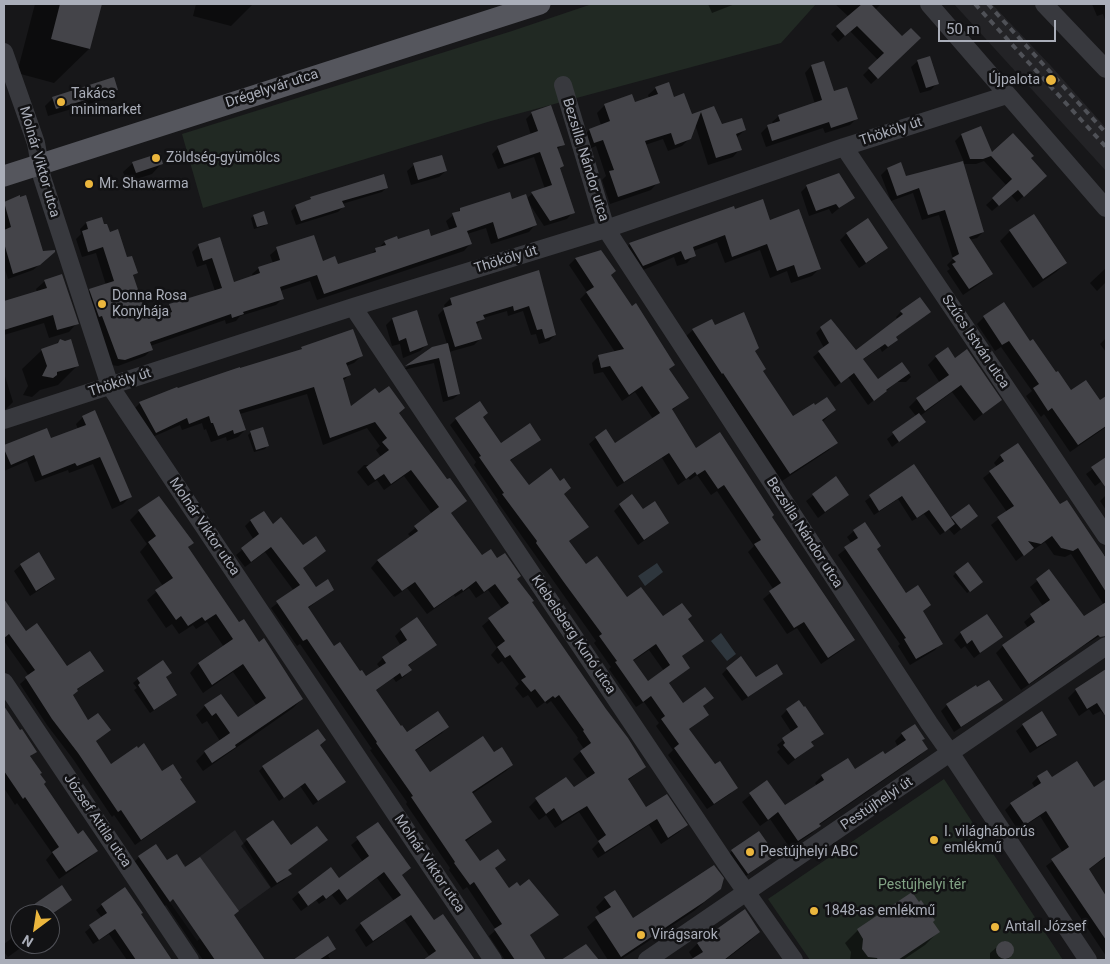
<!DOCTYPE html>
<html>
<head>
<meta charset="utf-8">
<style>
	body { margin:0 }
	#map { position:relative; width:1110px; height:964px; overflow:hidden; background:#171719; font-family:Roboto,sans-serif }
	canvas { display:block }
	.frame { position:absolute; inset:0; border:5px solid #aaaeb9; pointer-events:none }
	.north { position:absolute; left:10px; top:904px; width:50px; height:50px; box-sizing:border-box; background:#121214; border:1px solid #4f5056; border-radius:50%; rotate:211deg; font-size:14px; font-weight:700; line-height:20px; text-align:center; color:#aaaeb9 }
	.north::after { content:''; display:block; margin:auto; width:18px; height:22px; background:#ebb63d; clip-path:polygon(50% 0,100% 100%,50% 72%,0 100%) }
	.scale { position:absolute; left:938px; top:20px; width:118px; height:22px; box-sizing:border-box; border:2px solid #aaaeb9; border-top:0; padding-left:6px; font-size:15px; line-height:18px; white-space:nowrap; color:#aaaeb9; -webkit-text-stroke:4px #121214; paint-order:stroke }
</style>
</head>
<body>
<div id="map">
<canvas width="1110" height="964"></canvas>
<div class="frame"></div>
<div class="north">N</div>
<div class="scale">50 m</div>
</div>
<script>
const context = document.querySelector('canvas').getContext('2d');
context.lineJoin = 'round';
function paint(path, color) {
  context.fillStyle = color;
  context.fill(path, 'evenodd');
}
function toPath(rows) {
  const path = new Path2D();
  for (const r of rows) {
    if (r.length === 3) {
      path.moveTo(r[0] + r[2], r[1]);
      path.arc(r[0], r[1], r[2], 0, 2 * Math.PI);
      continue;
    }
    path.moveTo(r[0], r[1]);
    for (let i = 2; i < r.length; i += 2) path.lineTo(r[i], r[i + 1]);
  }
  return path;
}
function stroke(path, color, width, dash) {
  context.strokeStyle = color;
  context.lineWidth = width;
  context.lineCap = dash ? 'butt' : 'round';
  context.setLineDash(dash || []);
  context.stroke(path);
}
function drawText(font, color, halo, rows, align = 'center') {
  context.font = font + ' Roboto,sans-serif';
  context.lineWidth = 5;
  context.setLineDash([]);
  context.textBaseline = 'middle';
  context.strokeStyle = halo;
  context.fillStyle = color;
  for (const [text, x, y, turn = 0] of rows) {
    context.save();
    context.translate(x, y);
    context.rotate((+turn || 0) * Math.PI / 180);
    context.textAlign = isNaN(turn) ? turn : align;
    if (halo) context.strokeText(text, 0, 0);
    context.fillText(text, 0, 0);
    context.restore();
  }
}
paint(toPath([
	[954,4,992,4,1051,66,1106,128,1106,171],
	[235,830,271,887,197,941,157,884,184,864,186,867]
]), '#232326');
paint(toPath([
	[592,4,816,4,781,43,491,121,203,208,182,134,512,31],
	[944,779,1063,960,810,960,768,899]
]), '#212923');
paint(toPath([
	[657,563,663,572,645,586,638,576],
	[721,633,736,654,727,661,711,641]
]), '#2e363d');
paint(toPath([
	[35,4,101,4,89,49,54,83,17,73],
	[196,4,253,4,231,26,193,16],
	[708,4,735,4,712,13],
	[835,4,881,4,875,10,902,38,913,45,871,84,863,75,878,60,850,31,838,42,831,34,849,17],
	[1092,4,1106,4,1106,23,1103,14,1097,16],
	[918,61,937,83,931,90,920,93,911,67],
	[823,62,833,93,856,119,850,125,825,133,823,128,766,147,761,133,768,126,773,124,772,122,779,116,815,104,805,73,811,66],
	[656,88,673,98,691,115,713,108,721,126,745,130,736,138,740,149,733,157,708,165,695,124,690,138,682,146,668,151,663,139,645,145,658,182,651,190,610,204,602,180,606,176,596,146,586,150,582,137,589,130,601,125,597,113,605,105,634,103,649,98,648,95],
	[117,89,109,98,48,116,45,106,53,98],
	[532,113,563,144,557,150,563,166,559,170,573,212,567,219,544,226,529,203,535,225,529,232,491,244,486,228,467,234,470,244,464,251,317,300,310,281,280,291,282,299,276,305,240,316,236,321,226,324,225,320,150,346,151,350,145,356,118,366,111,365,84,296,90,290,106,285,96,253,82,257,76,239,81,234,80,229,86,223,109,233,136,273,132,277,147,321,164,315,163,312,170,305,215,291,206,264,197,267,192,252,199,245,219,239,233,283,253,277,252,274,259,268,273,263,270,255,277,249,337,266,370,255,385,242,431,237,450,231,446,221,460,210,526,199,532,194,545,189,534,157,498,169,492,154,498,148,531,135,526,119],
	[980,127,991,154,1029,158,1039,182,1017,202,1011,195,992,211,986,205,1007,186,984,161,976,164,962,164,983,232,977,238,969,240,991,274,985,280,963,295,947,271,950,269,947,265,953,259,939,215,922,220,913,193,891,201,881,175,887,169,905,177,964,162,955,141,961,135],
	[133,163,161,164,152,174,127,182,123,172],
	[414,165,446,171,439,177,411,185,407,171],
	[807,186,853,197,832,214,829,209,809,216,801,192],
	[387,187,382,192,342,204,343,207,338,212,296,225,291,211,296,206,307,202,311,198],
	[19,197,42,252,48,257,33,270,8,279,4,266,4,202],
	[734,210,770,221,819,269,812,276,791,283,787,271,770,278,760,250,725,263,717,242,693,251,694,255,687,263,677,266,674,257,636,273,623,251,630,244],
	[254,216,267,223,264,226,254,229,251,218],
	[868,220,886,248,880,254,859,268,840,240,846,234],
	[1010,231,1066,263,1056,272,1033,288,1000,241],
	[600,251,615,271,610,276,687,398,671,411,696,450,770,517,853,640,846,647,821,664,797,628,787,634,763,599,774,590,748,552,754,546,717,491,711,495,697,475,690,480,688,478,678,485,662,458,617,487,589,444,596,438,614,445,653,419,635,392,622,401,603,372,594,374,592,363,599,356,615,352,580,299,587,292,569,265,575,259],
	[1106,268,1106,282,1097,291,1090,283],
	[538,272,555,335,549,341,539,344,536,334,531,335,523,311,508,316,507,311,483,318,476,325,480,339,474,345,449,352,459,394,453,399,443,402,434,363,403,370,432,348,447,344,438,315,445,308,444,305,450,299],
	[45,281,77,323,69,332,49,338,44,323,4,335,4,303,37,292,36,289],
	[901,312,929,312,895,338,897,340,891,345,882,352,880,348,862,360,878,381,902,364,911,377,906,382,897,382,868,405,848,377,835,387,813,357,824,348,816,333,821,328,856,351,898,320,896,317],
	[984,317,1030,343,1071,391,1100,402,1103,400,1106,405,1106,427,1070,452,1044,414,1041,417,1026,396,1032,391,1001,347,995,351,977,324],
	[392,319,426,345,420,351,403,358,400,344,392,346,386,325],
	[715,327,754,352,762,372,793,417,815,407,835,410,822,422,836,442,829,450,782,481,715,380,714,381,685,337,693,330],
	[1106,338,1106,352,1100,344],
	[60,340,78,365,58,385,40,390,32,397,23,395,28,386,22,369,42,350,55,345],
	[302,348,361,356,354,363,346,366,349,375,342,382,351,408,398,414,447,481,465,501,450,514,481,557,497,560,516,579,645,767,627,781,646,809,686,825,679,832,661,844,649,825,598,858,592,849,599,842,579,812,555,828,546,815,539,820,529,807,537,799,573,789,588,779,573,759,584,749,577,739,578,738,551,701,547,704,545,702,537,708,528,695,523,698,515,688,519,684,502,661,498,664,491,655,497,648,482,626,502,609,488,590,476,598,469,588,455,597,454,595,427,614,407,588,394,597,371,568,378,560,411,537,408,534,432,514,404,476,384,490,377,480,368,486,357,472,364,465,370,465,381,457,376,450,380,446,367,428,323,445,307,394,240,414,245,430,238,437,227,441,226,437,211,442,206,429,204,430,202,423,182,430,180,425,148,439,133,410,140,403,298,352],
	[936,357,955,359,1000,400,974,421,952,392,920,416,924,422,892,447,887,439,916,416,909,407,917,399,940,383,928,365],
	[4,373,13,402,4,411],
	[83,417,130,497,123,504,112,509,93,464,69,473,68,470,35,482,27,461,4,471,4,447,47,430,51,440,78,429,76,424],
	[482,418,501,444,539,439,510,461,528,487,563,495,587,527,568,542,586,566,627,599,662,618,687,619,702,641,681,657,689,668,668,684,682,705,712,698,702,707,707,715,688,730,715,766,736,787,730,794,707,809,668,755,673,750,656,726,659,723,644,702,636,707,609,669,611,667,594,643,596,641,497,501,498,500,474,465,476,462,450,425,456,419],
	[649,650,664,671,648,682,633,661],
	[251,432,267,446,265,449,254,452,248,435],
	[1017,445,1060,506,1103,556,1106,554,1106,632,1067,656,1062,662,1021,690,996,653,1003,646,1029,629,1024,622,1043,606,1030,587,1049,571,1084,618,1104,605,1071,554,1065,557,1054,555,1045,542,1033,550,1031,549,1016,561,991,525,1007,512,983,478,997,467,994,463,1000,456],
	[1106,459,1106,478,1095,486,1086,474],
	[914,466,950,520,952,518,977,516,954,535,949,529,940,535,924,514,912,521,898,499,874,515,865,501],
	[836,478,848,495,818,518,806,501],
	[1106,495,1106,510,1100,501],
	[620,505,642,511,668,523,638,545,614,511],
	[139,511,192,543,187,548,239,624,259,643,302,699,293,708,203,771,196,761,205,752,220,741,207,721,202,724,196,715,205,706,238,719,257,706,233,672,203,693,190,673,198,664,224,647,207,622,196,629,193,625,179,634,172,624,166,628,147,600,163,586,140,552,147,544,130,520],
	[251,520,272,525,303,547,325,551,302,569,316,589,332,590,308,608,334,647,366,678,380,668,377,664,383,658,401,646,395,636,401,630,435,645,408,666,410,670,405,676,396,682,393,678,375,691,400,728,407,734,447,727,442,733,415,751,430,773,494,754,512,765,506,771,472,794,491,822,465,842,480,863,504,860,494,869,508,889,557,915,529,936,545,960,505,960,489,936,496,930,467,887,463,890,449,870,450,868,406,804,407,802,370,750,372,749,300,644,297,646,271,608,294,591,265,552,245,567,236,555,254,540,245,526],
	[854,531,876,550,906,594,930,605,922,612,941,643,935,650,910,665,898,646,900,644,838,555,852,544,847,537],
	[38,554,54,579,47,585,30,596,14,571,21,565],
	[956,573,979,584,967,593,953,576],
	[4,601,26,632,67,668,102,671,96,677,76,690,72,696,88,721,109,730,95,742,111,765,179,779,195,802,189,807,135,845,114,815,112,817,73,759,47,725,20,684,29,676,4,641],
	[987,616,1001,637,974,658,965,646,961,649,954,640,961,633],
	[727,669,756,679,781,674,776,679,742,701,722,674],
	[1106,671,1106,711,1103,714,1101,711,1093,715,1089,709,1079,716,1068,698,1076,690],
	[170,673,165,678,171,699,150,713,134,690,137,688,133,683,138,679],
	[1001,699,995,705,954,732,941,711,947,705],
	[4,708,19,732,35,751,30,757,43,784,78,835,96,851,89,858,59,879,46,860,52,853,17,803,15,805,4,788],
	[787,710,822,734,811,743,812,745,806,751,788,765,777,752,780,749,777,745,792,733,781,716],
	[1023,725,1055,735,1049,741,1030,753,1016,731],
	[902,734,921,741,927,749,919,756,819,825,812,833,790,848,770,819,760,826,742,802,766,782,785,807,817,786,815,783,822,776,855,771,885,756,898,747,895,741],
	[263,767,344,782,313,805,300,786,279,801,259,771],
	[1038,777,1052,779,1094,789,1106,781,1106,819,1103,821,1106,825,1106,857,1088,870,1106,898,1106,956,1046,866,1063,853,1040,816,1018,830,1005,810,1011,804,1035,788,1032,783],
	[377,824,410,868,401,876,433,922,443,916,473,960,425,960,430,957,404,920,366,947,355,930,361,924,394,901,377,878,340,905,332,895,319,904,316,900,301,911,292,899,299,893,339,880,363,862,351,845],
	[247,840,290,847,326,840,287,870,290,874,284,880,271,888,241,846],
	[732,851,774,855,742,879,726,857],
	[139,857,167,862,185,869,233,915,264,960,203,960,166,905,162,908,132,864],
	[720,889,694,911,620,960,608,960,587,927,601,915,596,907,605,898,633,920],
	[71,900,50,916,50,914,25,914],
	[102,905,140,915,171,960,127,960,109,934,93,944,85,932,102,918,96,910],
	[745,911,759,932,750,941,725,960,693,960,694,960,689,952,697,944],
	[931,922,938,932,925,945,903,960,850,960,851,952,845,943,858,930],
	[20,932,20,944,26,944,8,957,4,952,4,944],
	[328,938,335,948,328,956,331,960,295,960],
	[1004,941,1012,945,1013,954,1007,960,990,960,990,953]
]), '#0007');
paint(toPath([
	[60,4,102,4,90,49,51,39],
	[862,4,871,4,902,36,911,28,921,38,878,79,868,68,884,53,857,26,845,36,836,26],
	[930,56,939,84,926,88,917,60],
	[824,61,834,91,847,87,858,119,831,128,829,122,772,141,767,125,780,121,778,115,822,100,811,65],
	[114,77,118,90,56,109,52,97],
	[669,82,674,97,684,93,692,114,714,106,722,124,742,118,746,130,736,134,742,150,716,158,701,112,691,139,675,145,671,133,645,141,660,183,618,197,609,171,614,170,603,140,594,143,589,129,610,121,604,104,632,94,635,102,658,94,655,87],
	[551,105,565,145,557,147,564,166,560,168,575,213,550,221,531,192,552,185,540,152,504,164,497,146,538,131,531,112],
	[981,126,992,152,1013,133,1034,156,1031,158,1047,176,1024,197,1018,190,999,206,992,198,1012,179,991,156,983,159,970,159,961,134],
	[160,153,163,164,136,173,132,162],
	[442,155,447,171,418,180,413,163],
	[963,161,984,232,969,237,993,274,969,289,952,264,956,262,952,258,959,254,945,210,928,215,919,188,897,196,887,168,901,162,906,176],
	[839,173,855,198,839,208,836,204,816,211,806,185],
	[384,174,388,188,342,201,345,207,301,221,295,205,311,199,310,197],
	[510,192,512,199,526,194,537,225,498,239,493,222,467,231,472,244,324,294,317,275,280,287,284,299,243,312,244,314,232,318,231,314,150,342,153,350,125,360,118,359,102,316,99,317,89,289,114,281,103,247,88,252,82,231,88,229,86,222,102,217,104,224,107,224,110,232,118,229,127,257,132,256,138,273,133,275,148,319,172,312,169,304,222,288,212,258,203,261,198,244,220,237,234,282,260,273,258,267,280,260,276,247,314,235,323,261,335,256,338,264,376,252,375,248,386,245,384,241,397,236,398,239,429,229,431,236,457,227,452,213,460,211,460,208],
	[20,195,20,197,26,195,43,251,55,250,55,252,40,265,13,274,4,243,4,230,11,227,4,202],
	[763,199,770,220,799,209,821,269,798,277,794,265,777,271,767,244,732,257,725,235,693,247,696,256,685,260,681,251,643,266,629,243,734,206,735,209],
	[264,211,268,224,257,227,253,215],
	[1034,214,1067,263,1043,279,1009,230],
	[868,218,888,248,866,263,846,233],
	[601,250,616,271,611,275,632,306,636,303,675,365,669,369,689,398,672,409,696,448,720,432,774,515,772,517,855,640,828,658,804,622,794,628,769,591,781,583,754,544,761,540,724,485,718,489,705,470,697,475,695,472,686,479,669,453,624,482,595,437,606,429,615,443,660,413,642,386,629,395,610,366,601,368,598,355,624,349,586,292,594,287,575,258],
	[539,270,556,335,545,339,542,329,537,330,529,306,514,311,513,306,483,315,485,319,476,322,482,339,455,347,443,308,452,305,450,298],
	[62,274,79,324,57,330,53,315,4,330,4,301,47,288,44,280],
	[920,297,931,312,896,337,898,340,888,347,885,344,863,359,878,379,902,362,910,373,886,390,887,391,874,401,854,373,841,383,818,351,829,343,820,327,831,319,856,350,903,314,900,311],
	[1004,302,1030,341,1033,339,1056,372,1058,371,1071,390,1086,380,1100,400,1106,396,1106,426,1078,445,1052,408,1048,411,1033,388,1039,384,1009,341,1002,345,983,316],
	[417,310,428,345,410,352,406,338,399,341,392,318],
	[744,312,759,348,755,351,766,369,763,371,793,416,814,403,815,405,827,397,836,410,822,420,838,443,790,474,723,373,722,374,692,329,712,319,715,325],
	[353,329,363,356,346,363,351,375,343,378,351,406,375,388,379,393,389,386,405,408,399,413,447,479,450,478,467,501,451,513,482,555,491,549,497,558,505,553,521,576,517,579,534,601,532,602,606,709,628,738,646,767,628,779,646,807,667,794,688,825,668,838,657,819,605,852,598,841,606,835,587,806,562,821,554,808,546,814,535,798,566,777,574,787,595,773,580,751,591,743,583,731,584,730,559,695,555,698,553,696,545,702,535,689,531,692,521,680,526,677,510,655,505,658,497,647,505,641,488,618,509,603,495,584,484,592,476,581,463,591,462,589,434,608,415,582,402,591,377,560,418,531,414,526,439,507,411,470,391,484,384,474,375,480,366,467,389,450,382,442,387,438,375,422,330,438,314,387,239,410,246,430,234,434,233,430,218,436,213,423,211,423,209,416,189,424,187,418,156,433,139,402,177,387,178,388,240,367,240,368,302,349,301,347],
	[60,339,65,341,71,339,79,366,57,372,57,375,53,378,42,376,47,366,41,349,58,343],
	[448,343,460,394,448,397,439,358,405,366,432,347],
	[948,347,955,358,967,349,1002,400,983,414,961,385,925,411,916,398,949,375,935,356],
	[480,401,488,413,483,417,501,443,530,423,541,440,510,460,529,485,551,468,560,481,564,478,571,488,564,494,589,527,569,541,586,564,597,556,627,597,641,587,663,616,682,603,692,616,688,619,704,641,682,656,690,668,669,683,683,703,705,687,714,698,703,706,709,715,689,729,715,764,720,761,738,788,714,804,674,748,679,744,661,719,665,716,651,696,643,702,615,662,617,661,599,636,602,634,563,581,536,543,537,541,502,494,504,493,479,457,481,456,455,418],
	[656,644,670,665,648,681,633,660],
	[95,410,132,497,120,502,100,457,77,466,75,463,42,476,34,455,11,465,4,449,4,445,47,428,51,438,86,425,82,416],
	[919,413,926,422,899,442,892,432],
	[263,427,269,446,256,450,250,431],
	[1018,443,1060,504,1067,500,1106,558,1106,592,1078,548,1073,551,1061,548,1052,536,1041,544,1028,541,1034,548,1024,556,997,517,1014,506,989,471,1004,461,1000,455],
	[1106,457,1106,488,1091,467],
	[914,464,955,524,945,532,929,510,917,518,902,496,879,511,869,495],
	[836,476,849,495,825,512,812,494],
	[632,494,643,509,655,501,669,523,644,540,619,504],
	[159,496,194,543,188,547,239,622,244,619,259,642,264,638,303,699,235,745,236,747,212,763,204,751,230,733,216,713,212,716,204,705,221,694,238,717,266,698,243,664,212,685,198,663,233,639,216,614,205,621,202,617,188,626,181,616,176,620,155,590,173,578,148,542,156,536,138,510],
	[969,504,978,516,961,529,951,517],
	[264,511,273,524,281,517,303,545,316,536,326,551,303,568,316,587,328,579,334,590,308,607,334,646,340,642,360,671,362,670,366,676,386,663,382,657,407,640,400,629,417,617,437,645,408,665,412,670,402,677,400,673,376,690,401,726,402,725,407,732,438,711,449,727,415,750,430,772,483,736,494,752,502,747,509,758,513,765,472,792,492,822,465,840,480,861,498,849,506,860,495,868,509,888,517,882,520,886,529,879,559,915,530,935,546,960,515,960,494,929,502,924,474,882,470,885,454,863,455,862,411,797,413,796,376,743,377,742,307,639,303,641,276,601,300,585,271,547,251,562,241,548,259,534,250,520],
	[865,522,881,546,877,549,906,593,918,585,931,605,923,611,943,644,916,659,904,639,906,638,844,547,858,538,853,530],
	[39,552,55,579,36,591,20,564],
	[968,562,983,582,970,592,955,572],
	[1049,569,1084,616,1106,602,1106,636,1100,637,1098,635,1029,684,1002,645,1035,622,1030,614,1050,600,1036,579],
	[4,599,26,631,37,623,67,666,90,651,104,671,77,689,78,691,73,695,88,720,98,713,111,730,96,741,111,764,137,746,138,748,144,743,162,771,173,764,182,778,180,779,196,802,141,840,121,810,118,812,78,753,52,719,25,677,35,670,9,634,4,638],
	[987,614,1003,637,980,653,972,640,967,644,960,632],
	[741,656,756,677,777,664,783,674,748,697,726,668],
	[163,660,172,673,166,677,177,695,154,710,138,685,140,683,137,678],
	[1106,669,1106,717,1097,703,1087,709,1075,689],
	[989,680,1003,700,961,727,946,704,976,685,977,687],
	[799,700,804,707,805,706,824,734,811,742,814,746,795,759,783,745,785,743,782,738,798,727,786,709],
	[4,706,20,730,22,729,37,752,30,756,42,773,40,774,46,782,44,784,78,834,83,830,98,851,66,872,52,852,59,847,25,797,23,799,4,771],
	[1042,711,1057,735,1037,747,1022,724],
	[915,724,925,739,922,740,928,749,819,824,821,826,798,841,778,812,768,820,749,793,767,780,785,805,824,780,821,775,848,758,855,769,883,751,885,754,906,740,901,733],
	[318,729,326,740,320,745,346,782,318,801,305,783,284,798,262,766],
	[1077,761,1094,787,1106,779,1106,856,1089,869,1106,896,1106,940,1051,859,1069,847,1046,811,1025,825,1010,803,1041,783,1037,776,1047,770,1052,777],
	[273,820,291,845,317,826,328,840,288,870,292,874,277,883,246,839],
	[378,822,411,868,402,875,434,920,443,914,475,960,423,960,436,951,411,915,373,941,360,923,401,895,384,872,347,900,339,889,326,899,323,895,308,906,298,892,331,867,339,878,369,856,356,837],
	[759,831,776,855,748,874,731,850],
	[156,844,167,860,177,854,185,867,200,857,239,911,234,915,265,960,215,960,173,899,170,902,138,856],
	[714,865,724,878,721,889,704,902,621,957,595,917,611,907,604,897,615,890,633,918],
	[62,885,72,900,52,914,20,914],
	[125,887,143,913,141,914,172,960,136,960,115,929,99,940,89,925,107,913,101,904],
	[912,892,919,902,921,900,935,920,933,922,940,932,898,960,878,960,877,958,868,957,862,949,863,939,857,929],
	[745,909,760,932,724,960,690,960,703,952,697,943],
	[328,936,336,949,319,960,293,960],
	[1005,950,9],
	[586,944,599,960,561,960]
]), '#444449');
stroke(toPath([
	[929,4,1106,208],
	[1044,4,1106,69],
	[4,52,36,143,42,177,110,386,493,960],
	[563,85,606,229,929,723,951,754,1088,960],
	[844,147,1106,536],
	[353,307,725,862,794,960],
	[4,420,353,307,606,229,844,147,1007,95],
	[4,682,190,960],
	[647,960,1106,646]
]), '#38393e', 18);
stroke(toPath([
	[4,176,540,4]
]), '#55565d', 21);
stroke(toPath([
	[975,4,1106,147],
	[988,4,1106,133]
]), '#4f5157', 4, [6, 5]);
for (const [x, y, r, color] of [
	[1051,80,6,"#ebb63d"],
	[61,102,5,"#ebb63d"],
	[156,158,5,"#ebb63d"],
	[89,184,5,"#ebb63d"],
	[102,304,5,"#ebb63d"],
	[934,840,5,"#ebb63d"],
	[750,852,5,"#ebb63d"],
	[814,911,5,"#ebb63d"],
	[995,927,5,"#ebb63d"],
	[641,935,5,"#ebb63d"]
]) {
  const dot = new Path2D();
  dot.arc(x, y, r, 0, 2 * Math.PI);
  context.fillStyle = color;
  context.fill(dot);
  stroke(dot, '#121214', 2);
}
drawText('14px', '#aaaeb9', '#121214', [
	["Újpalota",1040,80,"right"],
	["Takács",71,94],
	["minimarket",71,110],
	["Zöldség-gyümölcs",166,158],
	["Mr. Shawarma",99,184],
	["Donna Rosa",112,296],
	["Konyhája",112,312],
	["I. világháborús",944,832],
	["emlékmű",944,848],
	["Pestújhelyi ABC",760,852],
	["1848-as emlékmű",824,911],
	["Antall József",1005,927],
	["Virágsarok",651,935]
], 'left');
drawText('14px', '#aaaeb9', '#121214', [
	["Drégelyvár utca",272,89,-18],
	["Thököly út",891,132,-18],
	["Bezsilla Nándor utca",585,160,73],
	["Molnár Viktor utca",39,162,74],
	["Thököly út",506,260,-17],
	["Szűcs István utca",975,342,56],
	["Thököly út",120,383,-18],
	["Molnár Viktor utca",204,527,56],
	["Bezsilla Nándor utca",804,533,57],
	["Klebelsberg Kunó utca",573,635,56],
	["Pestújhelyi út",877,804,-34],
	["József Attila utca",97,821,56],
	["Molnár Viktor utca",429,864,56]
]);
drawText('14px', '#82a385', '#121214', [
	["Pestújhelyi tér",922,885]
]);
</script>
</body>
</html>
